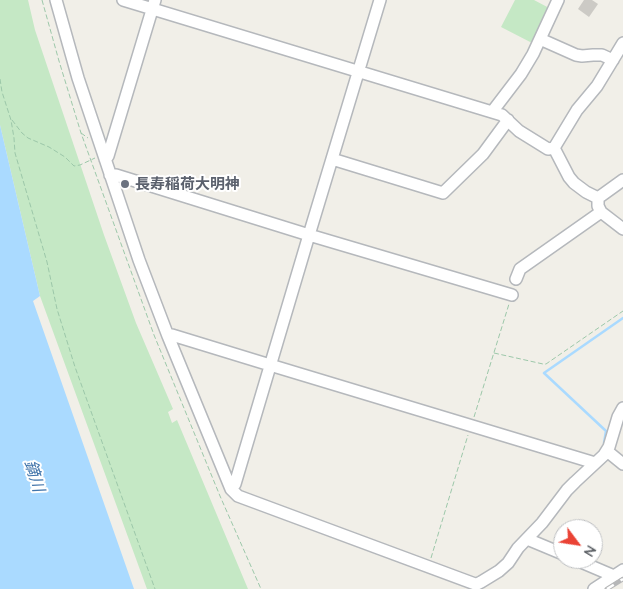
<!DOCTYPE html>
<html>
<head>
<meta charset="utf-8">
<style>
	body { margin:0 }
	#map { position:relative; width:623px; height:589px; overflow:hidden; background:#f1efe8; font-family:Quicksand,sans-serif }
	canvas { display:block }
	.north { position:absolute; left:553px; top:519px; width:50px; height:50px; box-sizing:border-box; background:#fff; border:1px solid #bfc1c3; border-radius:50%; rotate:121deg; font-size:14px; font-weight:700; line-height:20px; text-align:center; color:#5f6368 }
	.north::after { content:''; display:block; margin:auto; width:18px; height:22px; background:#ea4335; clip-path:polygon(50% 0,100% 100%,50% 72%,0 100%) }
</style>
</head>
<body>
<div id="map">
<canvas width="623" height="589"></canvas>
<div class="north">N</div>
</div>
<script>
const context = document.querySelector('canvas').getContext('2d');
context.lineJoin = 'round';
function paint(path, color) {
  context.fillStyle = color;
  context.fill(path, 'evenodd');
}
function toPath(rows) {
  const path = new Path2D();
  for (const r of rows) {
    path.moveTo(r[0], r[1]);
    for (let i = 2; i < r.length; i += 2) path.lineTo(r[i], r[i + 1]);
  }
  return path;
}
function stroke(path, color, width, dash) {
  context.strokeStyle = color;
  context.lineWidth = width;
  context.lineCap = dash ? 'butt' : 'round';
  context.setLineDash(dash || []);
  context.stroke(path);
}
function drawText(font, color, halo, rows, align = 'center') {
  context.font = font + ' Quicksand,"Noto Sans JP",sans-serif';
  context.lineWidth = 4;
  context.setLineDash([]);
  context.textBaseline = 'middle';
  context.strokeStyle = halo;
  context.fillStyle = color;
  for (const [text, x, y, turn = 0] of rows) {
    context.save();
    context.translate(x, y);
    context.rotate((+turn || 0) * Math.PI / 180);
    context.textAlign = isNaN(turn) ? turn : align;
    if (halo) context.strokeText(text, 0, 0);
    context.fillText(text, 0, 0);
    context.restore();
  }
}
paint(toPath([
	[0,0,28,0,35,30,104,235,136,323,173,409,168,412,172,423,177,420,248,589,147,589,40,296,0,125],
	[515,0,534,0,551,9,534,44,501,27]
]), '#c5e8c5');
paint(toPath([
	[0,125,40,296,33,301,134,589,0,589]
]), '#aadaff');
stroke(toPath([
	[605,446,604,443,606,431,544,373,623,318]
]), '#aadaff', 2.5);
paint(toPath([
	[584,0,592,0,598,4,589,17,578,9]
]), '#cccac5');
const minor = toPath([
	[56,0,78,78,139,260,168,336,231,489,238,496,475,584,477,584,481,582,499,571,508,563,518,548,542,523,567,490,575,482,604,455,609,447,618,417,623,408],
	[123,0,492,112,502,115,519,131,548,149,554,148],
	[540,39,576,55,582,56,593,55,602,55,613,60],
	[623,43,597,86,577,110,554,148,569,177,574,183,586,192,598,198,598,206,601,212,623,229],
	[492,112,521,74,533,54,558,0],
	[105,159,108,156,155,0],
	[332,159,443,193,483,154,508,120],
	[110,175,116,175,309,235,512,295],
	[598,198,623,180],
	[516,279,520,269,601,212],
	[168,336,172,335,270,365,595,463],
	[607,451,623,464],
	[231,489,235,484,309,235,380,0],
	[527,539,563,554],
	[574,559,614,576],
	[594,589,623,570]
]);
stroke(minor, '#b5b8bc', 14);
stroke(toPath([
	[42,0,59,61,81,133,154,335,220,496,261,589],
	[0,79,2,92,11,120,14,138,15,153,47,262,57,309,75,367,155,589],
	[12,120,22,133,28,138,49,147,65,157,74,166,80,165,95,158],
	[81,133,88,138],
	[494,353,543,364,546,364,623,311],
	[474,417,509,304],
	[431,558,468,435]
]), '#9cc7a9', 1, [5, 2.5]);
stroke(minor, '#fff', 11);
const rail = toPath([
	[607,589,623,579]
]);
stroke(rail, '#b6b7b8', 4.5);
stroke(rail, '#fff', 2.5, [8]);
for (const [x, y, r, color] of [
	[125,184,5,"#6b7280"]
]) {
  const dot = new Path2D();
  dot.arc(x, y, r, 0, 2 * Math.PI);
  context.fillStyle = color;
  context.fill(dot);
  stroke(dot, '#fff', 2);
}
drawText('bold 15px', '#5b616d', '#fff', [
	["長寿稲荷大明神",135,184]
], 'left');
drawText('italic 16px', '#4174aa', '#fff', [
	["鏑川",34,476,73]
]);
</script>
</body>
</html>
